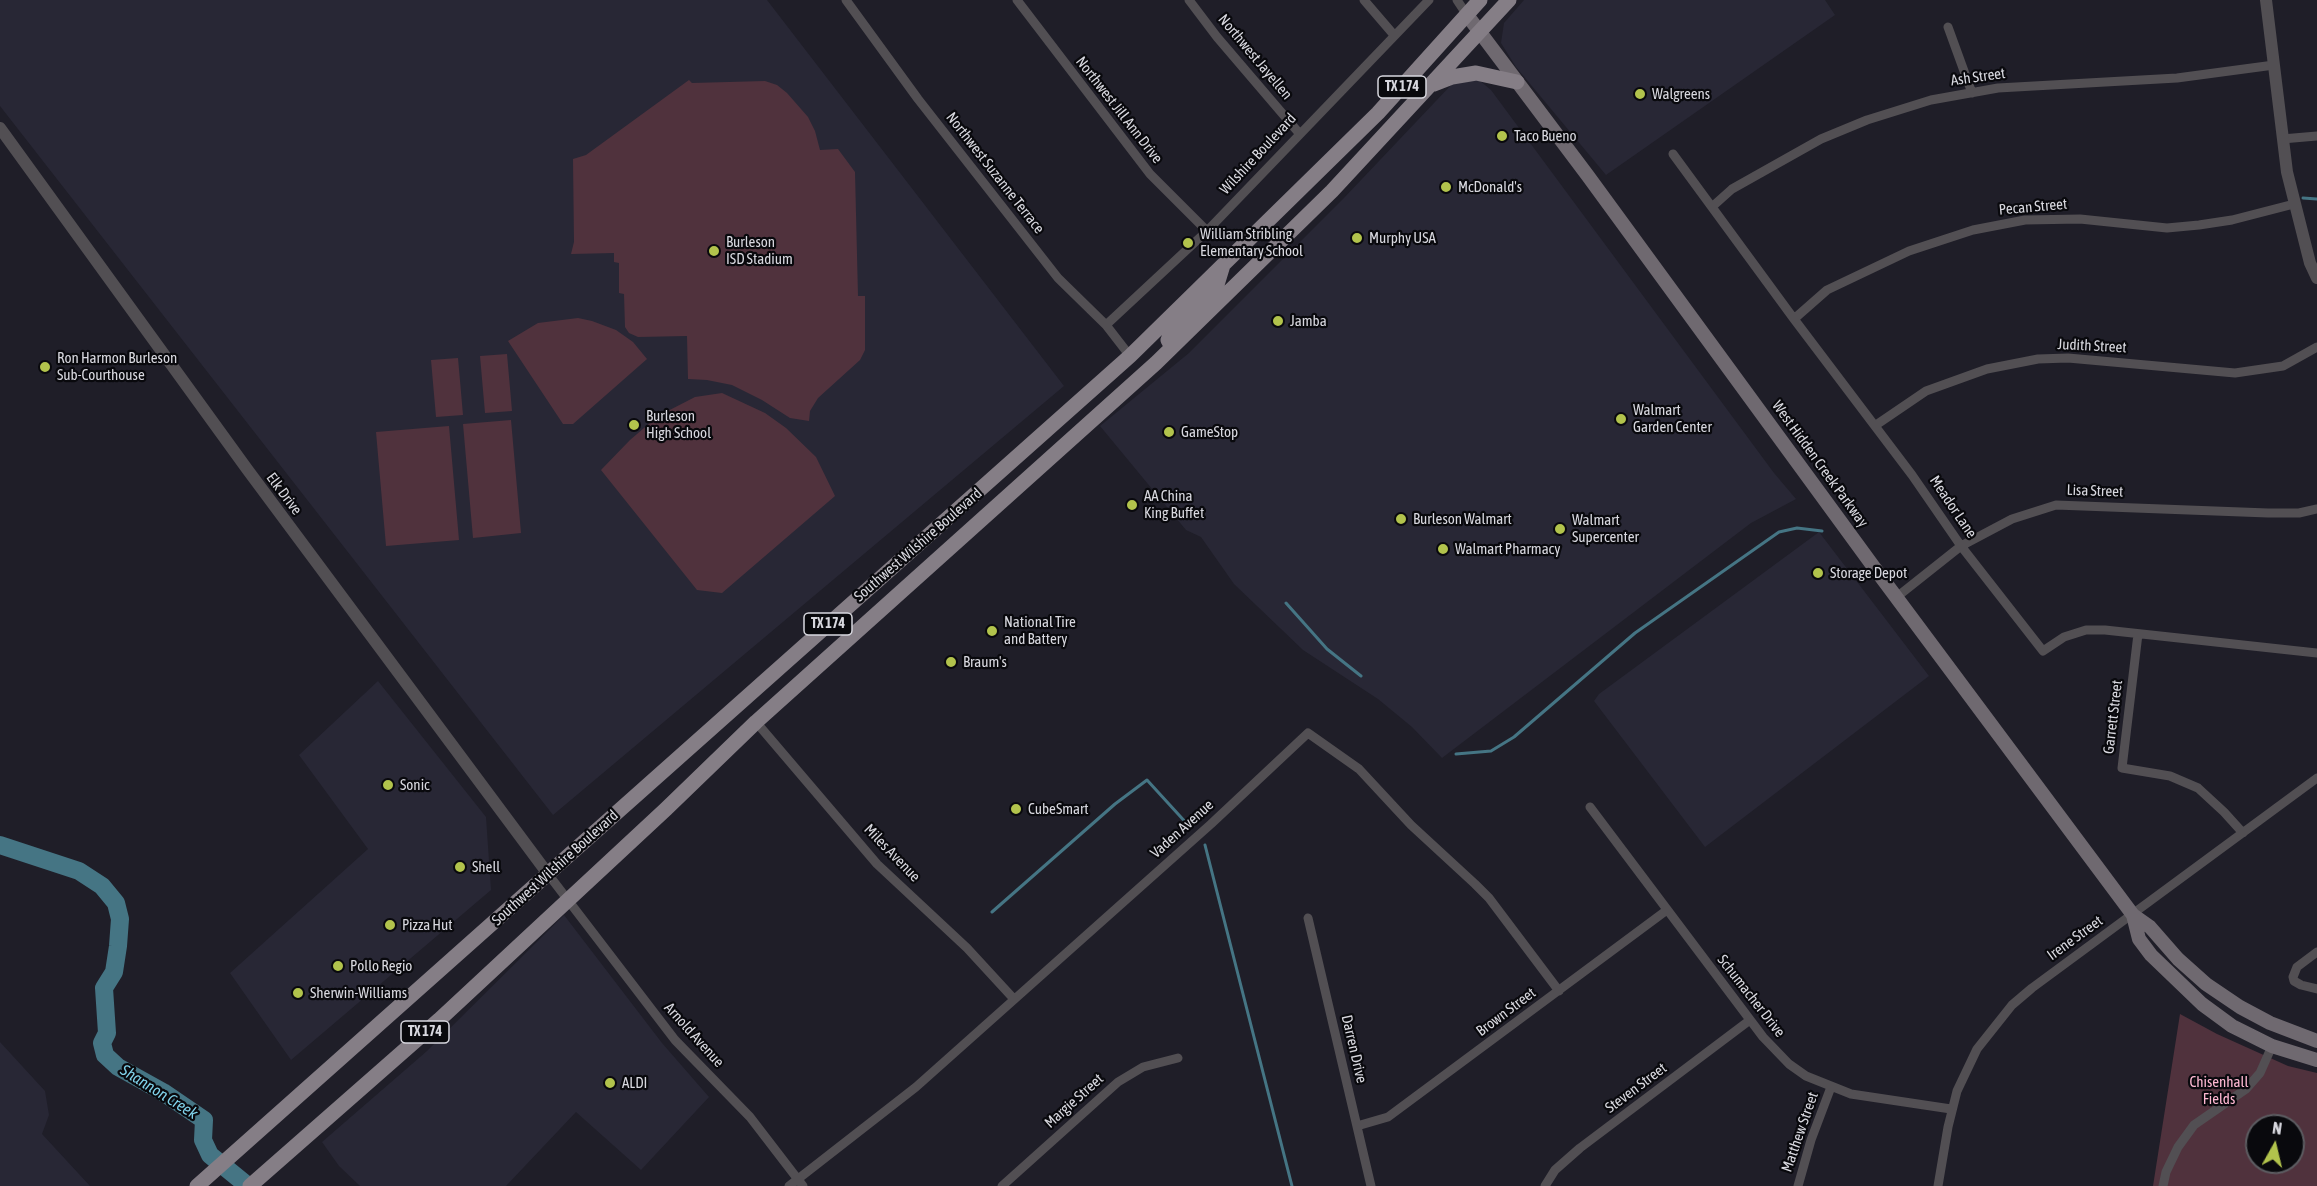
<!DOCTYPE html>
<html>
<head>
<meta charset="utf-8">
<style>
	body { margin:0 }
	#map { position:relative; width:2317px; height:1186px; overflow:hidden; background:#1f1e28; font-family:"Asap Condensed",sans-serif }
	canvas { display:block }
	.north { position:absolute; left:2245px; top:1114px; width:60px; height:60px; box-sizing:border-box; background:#09090d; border:2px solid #5c5c61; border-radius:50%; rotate:8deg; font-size:16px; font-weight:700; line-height:24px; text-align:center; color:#d8d8df }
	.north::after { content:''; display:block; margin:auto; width:21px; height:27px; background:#b2c34c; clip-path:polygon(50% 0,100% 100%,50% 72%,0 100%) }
</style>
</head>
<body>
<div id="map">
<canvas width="2317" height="1186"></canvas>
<div class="north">N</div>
</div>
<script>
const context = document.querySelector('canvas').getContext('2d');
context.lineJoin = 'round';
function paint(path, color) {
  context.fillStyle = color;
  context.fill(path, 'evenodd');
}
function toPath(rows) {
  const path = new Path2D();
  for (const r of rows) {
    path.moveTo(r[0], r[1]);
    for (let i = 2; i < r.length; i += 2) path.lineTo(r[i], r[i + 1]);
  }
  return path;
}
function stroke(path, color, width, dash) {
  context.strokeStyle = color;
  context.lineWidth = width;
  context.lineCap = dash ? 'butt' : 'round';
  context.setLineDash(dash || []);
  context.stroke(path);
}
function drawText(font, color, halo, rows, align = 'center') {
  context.font = font + ' "Asap Condensed",sans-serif';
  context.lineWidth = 4.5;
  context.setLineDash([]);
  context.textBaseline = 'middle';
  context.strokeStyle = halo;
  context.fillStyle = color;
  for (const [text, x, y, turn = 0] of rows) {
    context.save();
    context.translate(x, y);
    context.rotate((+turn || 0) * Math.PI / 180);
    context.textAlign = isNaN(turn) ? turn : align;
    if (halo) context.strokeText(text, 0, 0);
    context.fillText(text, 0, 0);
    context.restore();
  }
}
paint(toPath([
	[0,0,767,0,1064,386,553,815,0,106],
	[1524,0,1825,0,1835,15,1606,175,1516,67,1501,43,1504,23],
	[1464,79,1479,80,1491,90,1774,473,1796,499,1751,523,1442,758,1412,727,1378,699,1303,650,1234,584,1201,537,1186,530,1100,426,1189,353,1343,199,1453,83],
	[1819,532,1929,676,1705,847,1594,701,1599,694],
	[378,681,486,817,491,890,291,1060,230,973,368,849,299,755],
	[564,915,662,1043,709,1097,641,1170,576,1112,506,1186,360,1186,339,1166,322,1142,427,1051],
	[0,1042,45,1091,49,1115,42,1134,90,1186,0,1186]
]), '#282735');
paint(toPath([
	[689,80,692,83,765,81,777,85,787,93,808,117,815,131,820,150,838,149,855,172,858,296,865,296,865,350,860,360,818,398,810,411,809,421,790,418,762,400,732,385,707,380,688,379,687,336,638,337,629,333,625,327,624,294,619,293,619,263,614,262,614,253,571,254,574,242,573,159,586,155],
	[578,318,592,321,616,330,633,342,647,359,573,424,563,424,508,341,538,323],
	[507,354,512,411,485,413,480,356],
	[458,358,463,415,436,417,431,360],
	[722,393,765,413,786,428,816,457,835,496,722,593,697,590,601,470,630,440,658,416,695,397],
	[511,420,521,533,473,538,463,424],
	[449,426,459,540,386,546,376,432],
	[2180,1014,2217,1034,2288,1066,2317,1073,2317,1186,2153,1186],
	[2257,1126,2293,1126,2293,1162,2257,1162]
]), '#50323d');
stroke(toPath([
	[2303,198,2317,199],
	[1286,603,1327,649,1361,676],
	[1456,754,1491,751,1514,737,1635,633,1779,532,1797,528,1822,531],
	[1205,845,1292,1186],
	[992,912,1115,804,1147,780,1189,826]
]), '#457584', 3);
stroke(toPath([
	[0,845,79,871,102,886,116,903,120,919,118,946,114,972,104,988,107,1033,102,1043,105,1055,118,1067,163,1092,204,1120,203,1140,210,1155,248,1186]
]), '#457584', 18);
stroke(toPath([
	[846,0,918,99,1058,278,1106,325,1130,356],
	[1017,0,1150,174,1207,231],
	[1189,0,1217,37,1299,133],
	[1364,0,1394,35],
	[1457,0,1467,15],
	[1948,27,1972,93],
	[2282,139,2317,136],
	[1673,154,1794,319,1912,475,1961,546,2043,651,2064,637,2086,630,2105,630,2317,653],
	[1713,206,1732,189,1821,139,1867,120,1931,100,1998,88,2177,78,2274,65],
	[1794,319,1827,290,1909,251,1973,230,2025,220,2080,219,2167,228,2199,225,2232,220,2294,204],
	[1106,325,1207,231,1429,0],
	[1876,425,1926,391,1987,369,2038,359,2068,358,2235,373,2283,366,2317,347],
	[1898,596,1961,546,2012,519,2056,505,2268,513,2299,513,2317,509],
	[2138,634,2122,768,2170,776,2198,788,2224,812,2243,833],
	[756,722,877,864,967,948,1013,998],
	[1590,807,1763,1037,1789,1064,1806,1076,1851,1094,1951,1109],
	[548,874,675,1040,750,1117,803,1186],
	[1308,918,1371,1186],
	[2317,952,2297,967,2293,977,2294,981,2301,985,2317,989],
	[1357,1126,1388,1117,1667,910],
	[789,1186,916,1087,1211,824,1308,733,1359,769,1411,825,1475,884,1489,898,1559,991],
	[1002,1186,1118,1082,1143,1067,1178,1058],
	[1545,1186,1555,1170,1580,1148,1750,1020],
	[1798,1186,1811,1140,1831,1087],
	[1938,1186,1948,1127,1957,1091,1977,1049,2012,1005,2032,988,2317,778],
	[2163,1186,2166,1172,2178,1147,2194,1125,2246,1089,2260,1073,2272,1046]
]), '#524f53', 9);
stroke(toPath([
	[2266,0,2287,172,2310,263,2317,278],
	[0,128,247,469,548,874]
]), '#524f53', 12);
stroke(toPath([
	[1467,15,1588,176,1873,566,2133,915,2150,927,2178,959,2206,984,2240,1007,2270,1023,2317,1041],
	[2133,915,2139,939,2151,955,2202,1004,2232,1026,2272,1046,2317,1060]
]), '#6f6970', 14);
stroke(toPath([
	[1434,84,1452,77,1476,73,1517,82],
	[1172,347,1168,340,1172,331,1216,288,1223,265],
	[197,1186,1130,356,1378,113,1480,0],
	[250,1186,439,1020,666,809,756,722,1156,363,1332,191,1509,0]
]), '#857e86', 15);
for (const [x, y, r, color] of [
	[1640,94,6,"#b2c34c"],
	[1502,136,6,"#b2c34c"],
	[1446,187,6,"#b2c34c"],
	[1357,238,6,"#b2c34c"],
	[1188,243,6,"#b2c34c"],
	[714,251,6,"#b2c34c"],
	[1278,321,6,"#b2c34c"],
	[45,367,6,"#b2c34c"],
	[1621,419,6,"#b2c34c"],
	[634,425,6,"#b2c34c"],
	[1169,432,6,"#b2c34c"],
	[1132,505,6,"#b2c34c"],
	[1401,519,6,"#b2c34c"],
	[1560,529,6,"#b2c34c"],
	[1443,549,6,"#b2c34c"],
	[1818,573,6,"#b2c34c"],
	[992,631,6,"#b2c34c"],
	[951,662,6,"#b2c34c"],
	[388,785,6,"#b2c34c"],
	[1016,809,6,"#b2c34c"],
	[460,867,6,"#b2c34c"],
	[390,925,6,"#b2c34c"],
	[338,966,6,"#b2c34c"],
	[298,993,6,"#b2c34c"],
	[610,1083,6,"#b2c34c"]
]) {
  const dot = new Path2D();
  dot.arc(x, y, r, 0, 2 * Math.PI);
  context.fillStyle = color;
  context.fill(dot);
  stroke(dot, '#09090d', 2);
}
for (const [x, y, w] of [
	[1402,87,48],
	[828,624,48],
	[425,1032,48]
]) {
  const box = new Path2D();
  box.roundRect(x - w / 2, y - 11, w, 22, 4.5);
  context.fillStyle = '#09090d';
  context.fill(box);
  stroke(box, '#d8d8df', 1.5);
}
drawText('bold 14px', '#d8d8df', null, [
	["TX 174",1402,87],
	["TX 174",828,624],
	["TX 174",425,1032]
]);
drawText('15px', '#d8d8df', '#09090d', [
	["Northwest Jayellen",1255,57,50],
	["Ash Street",1978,77,-8],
	["Northwest Jill Ann Drive",1119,110,52],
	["Wilshire Boulevard",1258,154,-47],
	["Northwest Suzanne Terrace",995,173,52],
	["Pecan Street",2033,207,-5],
	["Judith Street",2092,346,3],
	["West Hidden Creek Parkway",1820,464,54],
	["Lisa Street",2095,491,2],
	["Elk Drive",284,494,53],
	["Meador Lane",1953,507,56],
	["Southwest Wilshire Boulevard",918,545,-41],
	["Garrett Street",2113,717,-83],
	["Vaden Avenue",1182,829,-42],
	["Miles Avenue",892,853,46],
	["Southwest Wilshire Boulevard",555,868,-42],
	["Irene Street",2075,938,-36],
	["Schumacher Drive",1751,996,52],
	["Brown Street",1506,1012,-37],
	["Arnold Avenue",694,1035,48],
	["Darren Drive",1354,1049,77],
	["Steven Street",1636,1088,-37],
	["Margie Street",1074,1101,-42],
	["Matthew Street",1800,1132,-71]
]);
drawText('15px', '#d8d8df', '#09090d', [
	["Walgreens",1652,94],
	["Taco Bueno",1514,136],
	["McDonald's",1458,187],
	["William Stribling",1200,234],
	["Elementary School",1200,251],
	["Murphy USA",1369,238],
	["Burleson",726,242],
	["ISD Stadium",726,259],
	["Jamba",1290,321],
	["Ron Harmon Burleson",57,358],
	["Sub-Courthouse",57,375],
	["Walmart",1633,410],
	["Garden Center",1633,427],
	["Burleson",646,416],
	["High School",646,433],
	["GameStop",1181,432],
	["AA China",1144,496],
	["King Buffet",1144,513],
	["Burleson Walmart",1413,519],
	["Walmart",1572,520],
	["Supercenter",1572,537],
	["Walmart Pharmacy",1455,549],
	["Storage Depot",1830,573],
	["National Tire",1004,622],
	["and Battery",1004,639],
	["Braum's",963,662],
	["Sonic",400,785],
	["CubeSmart",1028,809],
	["Shell",472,867],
	["Pizza Hut",402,925],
	["Pollo Regio",350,966],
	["Sherwin-Williams",310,993],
	["ALDI",622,1083]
], 'left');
drawText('15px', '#feb8d2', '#09090d', [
	["Chisenhall",2219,1082],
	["Fields",2219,1099]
]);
drawText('italic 16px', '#80d3eb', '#09090d', [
	["Shannon Creek",159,1092,32]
]);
</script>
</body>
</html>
